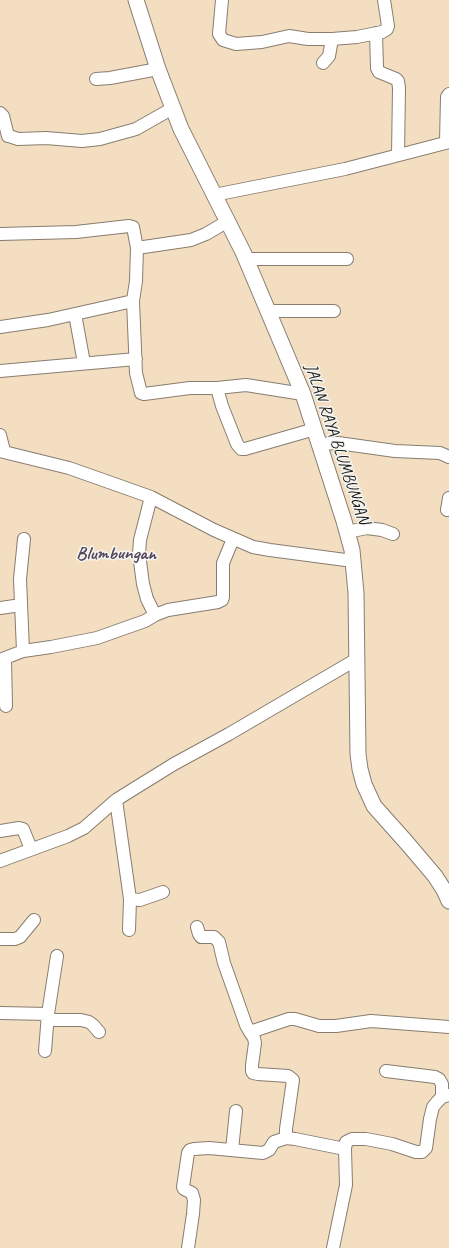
<!DOCTYPE html>
<html>
<head>
<meta charset="utf-8">
<style>
	body { margin:0 }
	canvas { display:block; background:#f3dec2 }
</style>
</head>
<body>
<canvas width="449" height="1248"></canvas>
<script>
const context = document.querySelector('canvas').getContext('2d');
context.lineJoin = 'round';
function toPath(rows) {
  const path = new Path2D();
  for (const r of rows) {
    path.moveTo(r[0], r[1]);
    for (let i = 2; i < r.length; i += 2) path.lineTo(r[i], r[i + 1]);
  }
  return path;
}
function stroke(path, color, width, dash) {
  context.strokeStyle = color;
  context.lineWidth = width;
  context.lineCap = dash ? 'butt' : 'round';
  context.setLineDash(dash || []);
  context.stroke(path);
}
function drawText(font, color, halo, rows, align = 'center') {
  context.font = font + ' Caveat,sans-serif';
  context.lineWidth = 3;
  context.setLineDash([]);
  context.textBaseline = 'middle';
  context.strokeStyle = halo;
  context.fillStyle = color;
  for (const [text, x, y, turn = 0] of rows) {
    context.save();
    context.translate(x, y);
    context.rotate((+turn || 0) * Math.PI / 180);
    context.textAlign = isNaN(turn) ? turn : align;
    if (halo) context.strokeText(text, 0, 0);
    context.fillText(text, 0, 0);
    context.restore();
  }
}
const minor = toPath([
	[222,0,219,34,223,40,236,44,262,42,289,36,308,39,332,39,357,37,382,32,387,29,388,26,384,0],
	[376,33,377,68,379,72,396,79,398,81,399,88,398,155],
	[323,63,329,56,332,39],
	[96,79,110,78,158,69],
	[0,113,3,116,8,136,12,137,18,139,46,138,82,141,100,139,136,129,173,108],
	[446,142,447,97,449,94],
	[214,195,345,169,449,142],
	[0,234,76,232,129,226,133,227,137,248,136,281,133,301,136,373,141,393,144,394,190,388,217,388,246,385,303,394],
	[137,248,191,240,206,234,228,221],
	[245,259,347,259],
	[268,311,334,311],
	[75,314,84,363],
	[0,327,48,320,133,301],
	[0,371,136,359],
	[217,388,222,406,237,444,241,449,245,449,315,429],
	[0,435,4,451],
	[319,444,338,443,395,451,440,453,449,457],
	[0,451,69,468,120,486,151,497,214,530,253,547,270,550,353,561],
	[151,497,140,540,139,554,143,584,147,599,155,615],
	[447,510,449,498],
	[347,532,367,528,382,530,393,534],
	[0,608,21,605],
	[23,651,20,579,24,539],
	[5,659,6,706],
	[0,660,23,651,51,647,97,638,145,621,155,615,168,610,218,602,222,600,223,597,223,563,233,539],
	[116,800,130,899,129,930],
	[0,831,19,828,23,829,31,849],
	[0,861,68,836,84,828,116,800,132,790,174,764,229,734,357,659],
	[130,899,140,900,163,892],
	[197,927,199,934,201,937,214,937,219,942,224,963,246,1025,250,1032,289,1019,295,1019,319,1026,336,1026,371,1021,449,1027],
	[0,939,15,939,20,937,34,920],
	[0,1013,48,1014],
	[47,1020,81,1020,89,1022,93,1025,99,1032],
	[250,1032,254,1038,255,1043,252,1065,252,1071,253,1073,258,1074,288,1076,293,1080,286,1129,286,1138,295,1139,345,1149],
	[45,1051,48,1014,57,956],
	[386,1071,435,1077,439,1079,442,1084,442,1097],
	[232,1150,236,1111],
	[188,1248,193,1214,194,1200,192,1193,184,1189,183,1187,188,1153,190,1150,194,1149,209,1148,263,1153,269,1150,274,1142,286,1138],
	[333,1248,346,1185,345,1149,346,1142,352,1139,366,1139,392,1144,416,1152,422,1152,426,1148,430,1119,433,1107,437,1102,442,1097,449,1095]
]);
const major = toPath([
	[136,0,158,69,181,129,243,252,303,394,344,521,352,550,353,561,356,593,358,754,360,769,364,784,374,806,407,843,435,876,444,890,449,901]
]);
stroke(minor, '#887d6f', 14);
stroke(major, '#887d6f', 17);
stroke(minor, '#fff', 12);
stroke(major, '#fff', 15);
drawText('17px', '#1c1c1c', '#f6f6f2', [
	["JALAN RAYA BLUMBUNGAN",337,444,71]
]);
drawText('bold 19px', '#55485d', '#f6f6f2', [
	["Blumbungan",116,554]
]);
</script>
</body>
</html>
